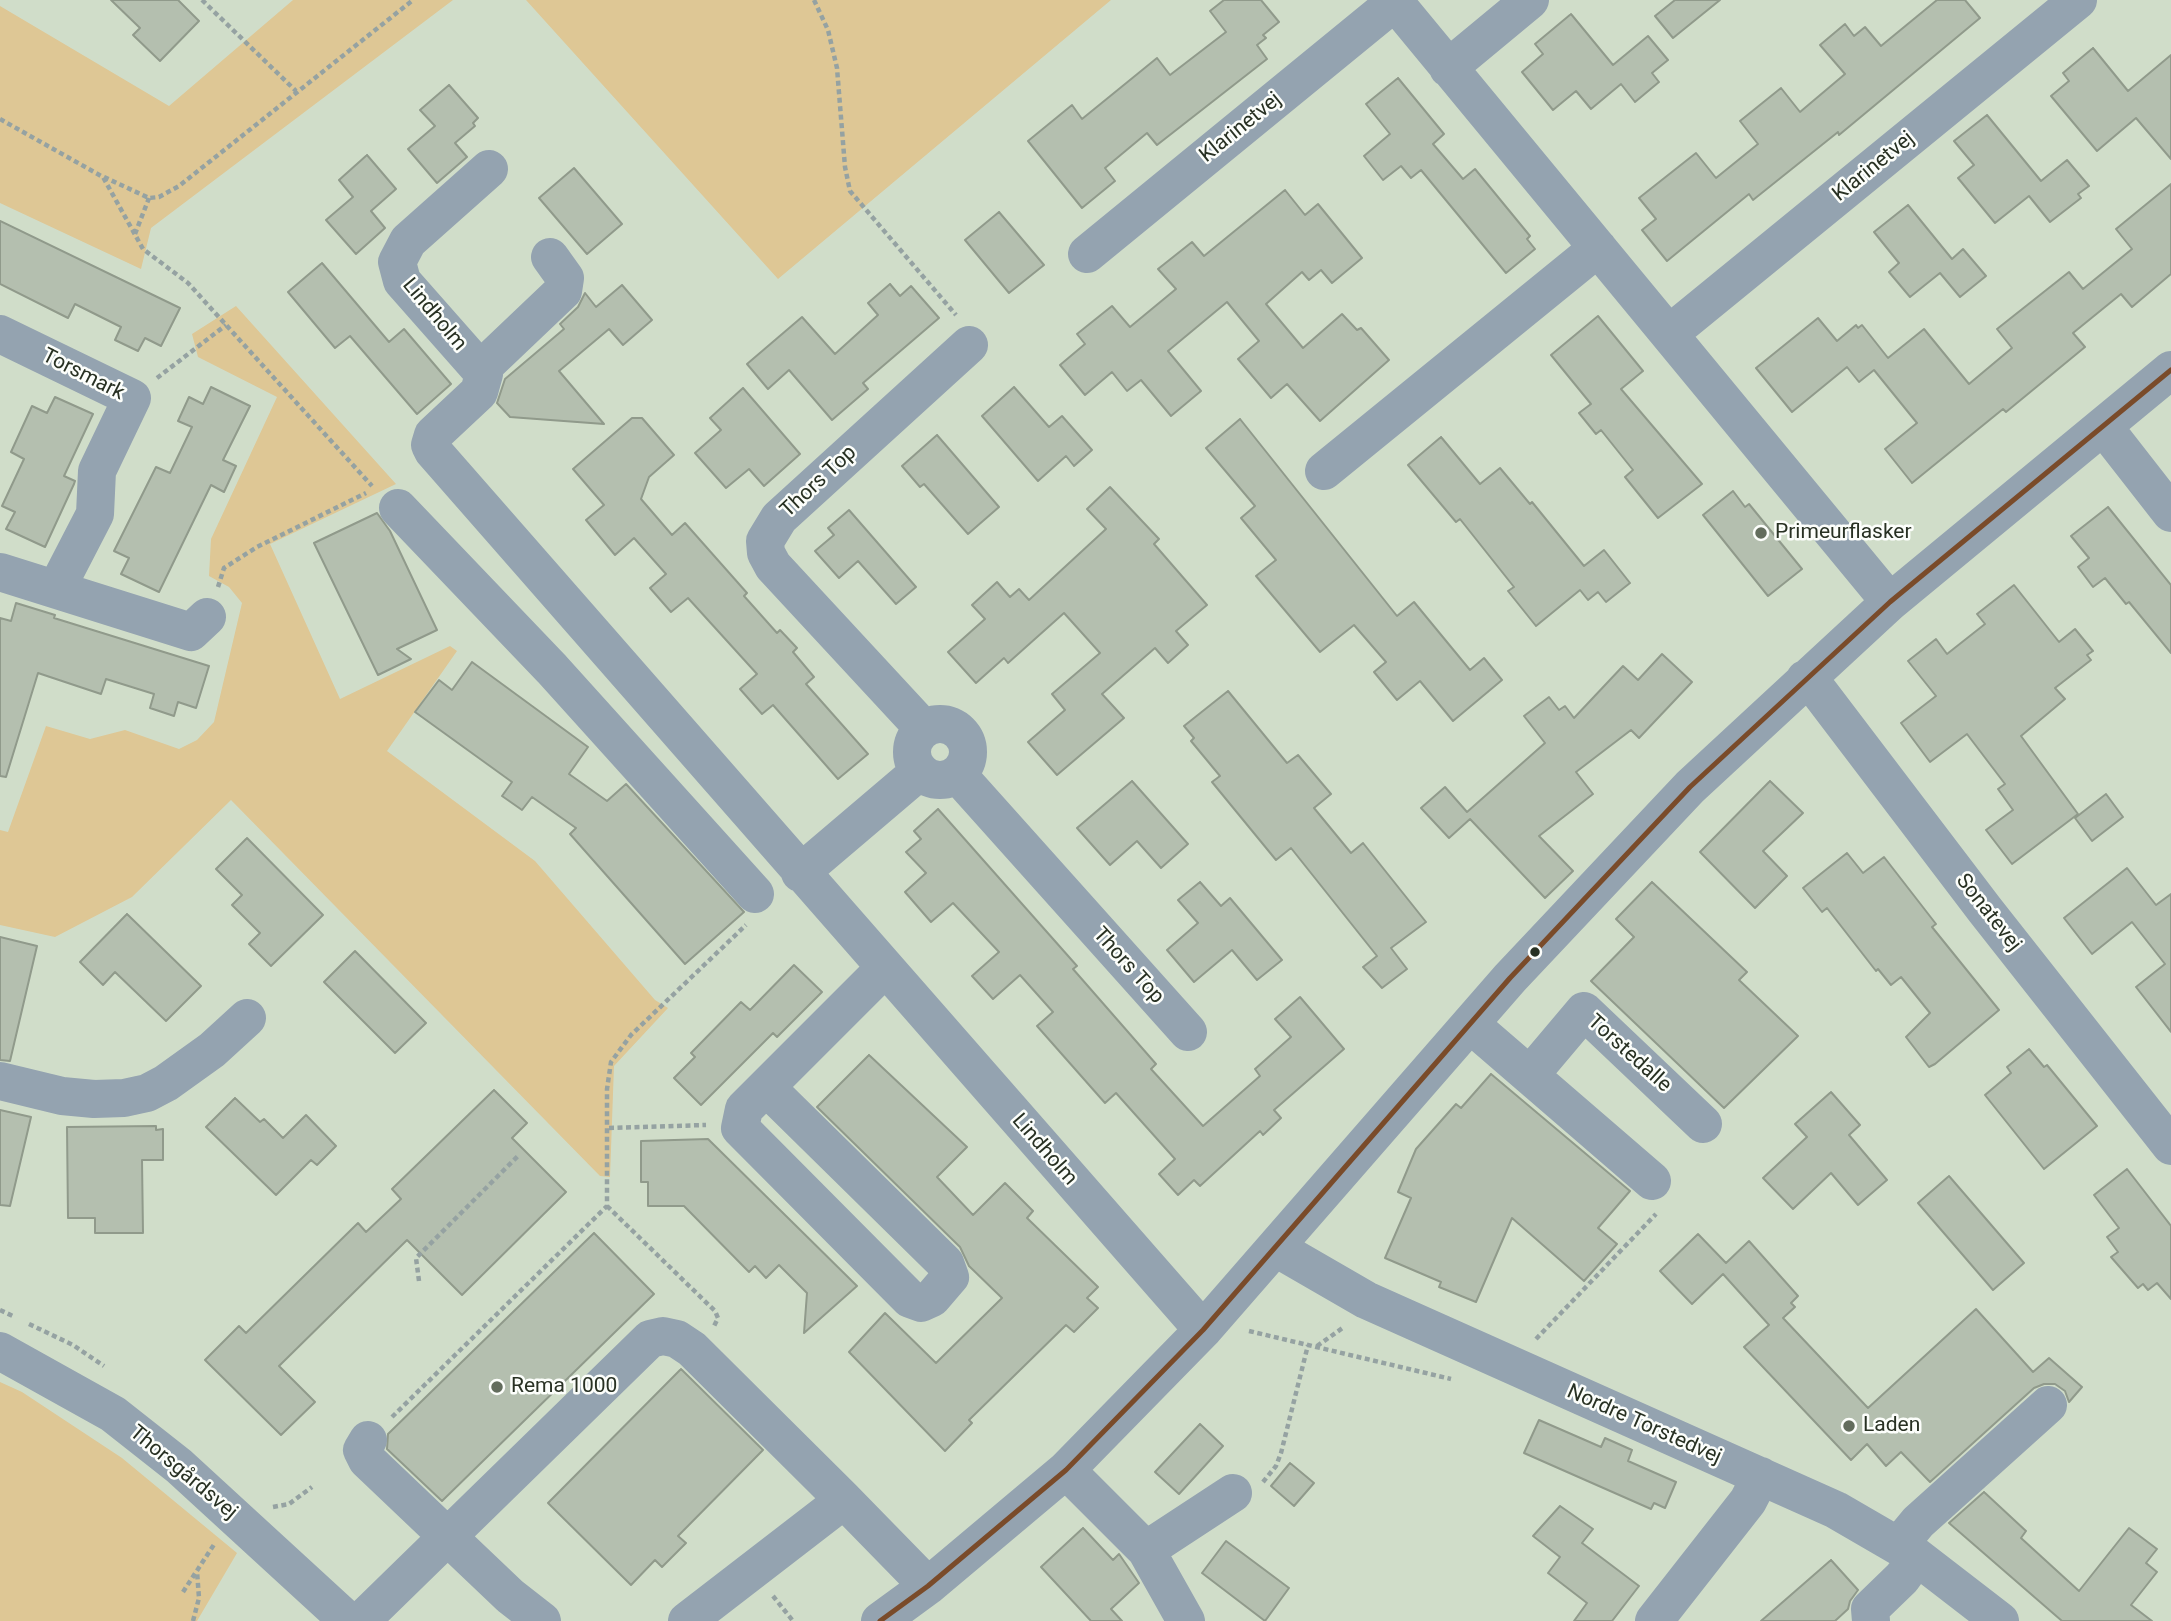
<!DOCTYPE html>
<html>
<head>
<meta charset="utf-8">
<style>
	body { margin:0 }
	canvas { display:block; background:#d0ddc9 }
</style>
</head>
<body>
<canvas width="2171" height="1621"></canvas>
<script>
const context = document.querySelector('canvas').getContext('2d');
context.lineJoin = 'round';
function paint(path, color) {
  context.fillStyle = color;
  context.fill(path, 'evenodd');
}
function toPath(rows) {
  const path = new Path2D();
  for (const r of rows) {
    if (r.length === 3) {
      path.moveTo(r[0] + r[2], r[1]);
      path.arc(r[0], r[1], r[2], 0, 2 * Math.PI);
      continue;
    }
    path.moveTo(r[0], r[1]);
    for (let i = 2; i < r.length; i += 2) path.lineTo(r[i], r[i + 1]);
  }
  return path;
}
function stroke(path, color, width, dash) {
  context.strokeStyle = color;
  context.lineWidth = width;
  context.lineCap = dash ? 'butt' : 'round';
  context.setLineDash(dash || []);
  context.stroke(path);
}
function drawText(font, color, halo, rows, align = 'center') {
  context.font = font + ' Roboto,sans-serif';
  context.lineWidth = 5;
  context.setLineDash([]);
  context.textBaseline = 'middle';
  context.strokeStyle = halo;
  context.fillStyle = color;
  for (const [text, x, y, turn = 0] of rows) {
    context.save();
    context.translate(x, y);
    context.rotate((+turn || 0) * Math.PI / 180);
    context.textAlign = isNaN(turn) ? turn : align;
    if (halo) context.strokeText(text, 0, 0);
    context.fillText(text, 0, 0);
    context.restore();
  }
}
paint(toPath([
	[293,0,453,0,151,228,141,269,0,203,0,6,169,106],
	[526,0,1111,0,778,279],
	[236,306,396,484,270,544,340,699,450,646,457,651,387,751,535,861,655,1000,668,1008,614,1066,610,1177,600,1176,231,800,132,897,55,937,0,925,0,830,8,832,46,726,90,739,125,730,179,749,197,740,214,722,242,603,229,587,209,576,211,539,277,397,198,357,192,334],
	[0,1382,22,1392,122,1458,237,1553,197,1621,0,1621]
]), '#dec795');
const building = toPath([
	[111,0,178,0,199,21,160,61,133,35,140,28,111,0],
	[1224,0,1261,0,1279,22,1263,35,1266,38,1257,45,1267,59,1157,145,1147,133,1105,168,1115,181,1082,208,1028,141,1072,105,1082,119,1157,58,1170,75,1226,32,1210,11,1224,0],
	[1675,0,1720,0,1673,38,1655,16,1675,0],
	[1937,0,1965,0,1980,18,1839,135,1838,132,1753,200,1749,194,1667,261,1642,230,1656,219,1639,198,1696,153,1716,178,1758,144,1740,121,1781,88,1800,112,1845,74,1820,45,1845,24,1854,36,1865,27,1881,46,1937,0],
	[1571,14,1613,65,1648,36,1668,60,1652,73,1659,82,1635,102,1621,84,1591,109,1576,91,1553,110,1522,72,1543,54,1535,44,1571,14],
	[2093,48,2128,91,2171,55,2171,159,2136,118,2097,151,2051,96,2069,81,2063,73,2093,48],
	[1398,78,1444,134,1433,144,1463,179,1475,169,1530,236,1527,239,1535,249,1506,273,1421,170,1411,178,1401,166,1383,180,1364,156,1390,134,1366,104,1398,78],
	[449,85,478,118,473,123,475,126,455,143,467,157,437,183,408,149,435,126,420,110,449,85],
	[1987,115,2041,181,2067,160,2089,186,2078,194,2081,198,2050,222,2029,196,1995,223,1958,178,1974,165,1954,141,1987,115],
	[367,155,396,189,371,211,385,228,356,254,326,220,353,197,339,180,367,155],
	[574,168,622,224,587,254,539,198,574,168],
	[2171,184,2171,274,2132,307,2121,294,2073,333,2085,347,2006,412,2003,409,1912,483,1885,449,1917,423,1874,370,1859,382,1847,367,1792,412,1756,368,1818,318,1837,341,1856,325,1858,328,1862,325,1888,358,1924,329,1969,384,2012,348,1997,329,2069,272,2083,289,2132,249,2116,229,2171,184],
	[1285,190,1305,215,1318,204,1362,258,1332,283,1321,270,1309,280,1302,272,1266,304,1303,348,1342,314,1357,330,1361,328,1389,360,1320,421,1287,384,1271,398,1238,359,1259,341,1227,302,1168,351,1201,391,1171,416,1141,380,1127,391,1112,372,1085,395,1060,365,1085,344,1077,334,1112,306,1130,327,1176,289,1158,269,1192,242,1204,256,1285,190],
	[1908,205,1952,259,1963,249,1986,276,1960,297,1940,273,1910,297,1889,272,1899,263,1874,232,1908,205],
	[999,212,1044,265,1009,293,965,240,999,212],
	[0,221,180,308,161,346,145,338,138,351,115,340,121,327,75,304,68,318,0,284,0,221],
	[322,263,389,342,404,329,451,384,417,414,350,336,335,348,288,292,322,263],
	[890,284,900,296,911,286,939,318,863,383,868,389,832,420,789,370,768,389,747,364,802,317,835,354,878,315,868,303,890,284],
	[622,285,652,320,623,345,609,329,559,371,604,424,510,417,497,403,505,379,564,329,560,324,578,307,585,293,596,307,622,285],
	[1598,316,1643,371,1621,389,1702,484,1658,518,1625,477,1633,470,1601,430,1596,434,1579,413,1591,404,1551,355,1598,316],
	[211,387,250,406,223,460,236,466,224,492,211,485,159,592,121,574,129,558,114,551,156,467,170,473,192,427,178,421,189,397,203,404,211,387],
	[1014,387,1049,427,1062,416,1092,450,1074,466,1066,456,1038,481,982,416,1014,387],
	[743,388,800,454,764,486,749,469,726,488,695,453,721,430,710,418,743,388],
	[55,397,93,414,64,476,75,481,74,484,45,547,6,529,15,512,2,506,24,459,11,452,32,406,47,413,55,397],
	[632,418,642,418,674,455,649,477,641,499,672,535,685,523,747,593,744,596,777,633,780,630,797,648,793,652,814,677,806,684,868,754,838,779,773,705,762,714,740,689,757,674,688,598,671,612,650,588,666,574,634,538,615,555,586,520,604,505,573,469,632,418],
	[1240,419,1397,616,1414,602,1470,670,1484,658,1502,680,1453,721,1420,681,1397,700,1374,672,1386,662,1354,625,1320,652,1256,576,1276,560,1241,518,1255,506,1206,448,1240,419],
	[937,435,999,507,968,534,924,484,920,487,902,466,937,435],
	[1441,437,1480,484,1500,468,1530,504,1532,502,1584,566,1604,550,1630,583,1606,602,1598,592,1588,600,1580,590,1536,626,1508,591,1514,587,1460,519,1456,522,1408,465,1441,437],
	[1110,487,1159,539,1154,544,1207,605,1176,631,1188,645,1168,663,1155,648,1102,694,1124,718,1057,775,1028,742,1065,710,1052,694,1100,653,1064,613,1008,663,1004,658,976,683,948,652,985,619,972,605,997,582,1010,597,1019,589,1029,600,1106,529,1087,509,1110,487],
	[1733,491,1745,507,1749,504,1802,569,1768,596,1703,515,1733,491],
	[2108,507,2171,585,2171,653,2129,602,2126,604,2105,578,2093,587,2078,567,2089,558,2071,536,2108,507],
	[849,510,916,587,896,604,858,561,839,578,815,551,834,535,828,528,849,510],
	[377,513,390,531,437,630,397,649,411,659,378,675,314,543,377,513],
	[2014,585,2059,642,2075,629,2093,651,2087,655,2091,660,2055,688,2065,699,2021,736,2078,814,2012,864,1986,830,2013,810,1998,789,2005,784,1967,734,1930,762,1901,723,1936,696,1908,661,1936,639,1947,654,1985,624,1977,614,2014,585],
	[16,603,55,615,54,618,209,666,196,708,178,702,174,716,150,708,154,694,106,679,101,694,38,673,6,777,0,776,0,618,11,621,16,603],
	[1662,654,1692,682,1639,738,1631,730,1576,772,1593,794,1539,836,1573,871,1545,898,1470,819,1449,838,1421,808,1445,787,1467,812,1545,743,1524,716,1549,697,1559,710,1565,706,1574,718,1623,666,1638,680,1662,654],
	[472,662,588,747,569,774,607,801,626,784,744,912,685,964,570,834,576,828,532,797,522,810,502,796,512,782,415,712,439,680,452,690,472,662],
	[1228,691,1287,763,1298,755,1331,794,1314,808,1351,853,1363,843,1426,922,1391,948,1407,969,1382,988,1363,967,1377,956,1291,848,1276,860,1212,782,1220,776,1191,741,1194,738,1184,726,1228,691],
	[1132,781,1188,844,1161,868,1137,841,1110,865,1077,828,1132,781],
	[1770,781,1803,813,1763,851,1787,876,1755,908,1700,852,1770,781],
	[2106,794,2123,817,2092,841,2075,818,2106,794],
	[938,809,1077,966,1073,969,1156,1064,1151,1069,1203,1126,1260,1076,1255,1069,1291,1037,1275,1019,1300,997,1344,1049,1274,1110,1281,1118,1263,1135,1260,1131,1200,1186,1194,1180,1178,1195,1159,1174,1175,1159,1116,1093,1105,1103,1037,1026,1053,1012,1020,975,993,999,972,976,999,952,953,903,931,922,905,892,926,873,906,852,921,839,914,831,938,809],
	[247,838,323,915,271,966,249,944,260,933,232,905,242,895,216,869,247,838],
	[1847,853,1863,873,1884,857,1936,924,1932,927,1999,1010,1935,1064,1929,1067,1906,1037,1930,1013,1901,977,1891,985,1878,969,1876,971,1827,908,1822,912,1803,888,1847,853],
	[2127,868,2156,905,2171,894,2171,1032,2136,987,2165,964,2132,922,2092,954,2064,918,2127,868],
	[1200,882,1221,906,1230,898,1282,960,1257,980,1232,950,1194,982,1167,950,1198,923,1178,900,1200,882],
	[1652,882,1747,972,1739,980,1798,1036,1724,1108,1591,981,1634,937,1616,919,1652,882],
	[127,914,201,986,166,1021,115,972,103,985,80,962,127,914],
	[0,937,37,946,10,1061,0,1060,0,937],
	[355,951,426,1023,395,1053,324,982,355,951],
	[794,965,822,992,777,1037,773,1033,701,1105,674,1078,695,1057,691,1053,741,1002,750,1010,794,965],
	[2029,1049,2044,1067,2047,1065,2097,1126,2044,1169,1985,1095,2011,1073,2007,1067,2029,1049],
	[869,1055,967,1147,937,1177,973,1215,1005,1183,1033,1211,1027,1218,1098,1287,1087,1298,1098,1308,1074,1332,1066,1325,969,1420,972,1423,945,1451,849,1352,885,1313,936,1363,1002,1298,969,1266,960,1247,817,1107,869,1055],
	[1491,1074,1630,1191,1598,1228,1617,1244,1584,1281,1512,1218,1476,1302,1439,1287,1441,1282,1385,1258,1411,1198,1398,1192,1416,1149,1456,1104,1461,1108,1491,1074],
	[494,1090,527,1123,512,1138,566,1192,462,1295,407,1240,279,1366,315,1402,281,1435,205,1360,239,1326,246,1333,358,1223,366,1232,401,1199,392,1189,494,1090],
	[1831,1092,1860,1125,1849,1135,1887,1180,1858,1205,1831,1173,1793,1209,1763,1178,1807,1137,1795,1124,1831,1092],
	[235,1098,260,1122,264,1119,283,1138,306,1115,336,1146,317,1165,311,1160,276,1195,206,1127,235,1098],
	[0,1110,31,1117,10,1206,0,1205,0,1110],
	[156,1126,156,1130,163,1129,163,1160,142,1160,143,1233,95,1233,95,1218,68,1218,67,1127,156,1126],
	[708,1139,857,1286,804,1333,807,1293,779,1265,766,1278,755,1266,749,1272,684,1206,648,1206,648,1182,641,1182,641,1141,708,1139],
	[2127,1169,2171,1226,2171,1299,2157,1283,2148,1290,2143,1284,2138,1288,2111,1257,2118,1252,2107,1237,2119,1228,2094,1195,2127,1169],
	[1949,1176,2024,1263,1993,1290,1918,1203,1949,1176],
	[594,1233,654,1294,442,1501,387,1449,388,1434,594,1233],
	[1698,1234,1726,1263,1749,1241,1798,1296,1791,1303,1795,1307,1783,1318,1868,1408,1976,1309,2033,1372,2049,1358,2082,1387,2069,1402,2065,1391,2055,1384,2044,1384,2034,1388,1930,1482,1901,1452,1886,1466,1867,1444,1851,1460,1744,1347,1769,1325,1723,1274,1692,1304,1660,1271,1698,1234],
	[681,1369,763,1450,678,1536,686,1543,662,1567,655,1560,631,1585,548,1503,681,1369],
	[1539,1420,1601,1447,1605,1438,1632,1450,1628,1461,1676,1482,1665,1508,1654,1503,1651,1509,1524,1453,1539,1420],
	[1200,1424,1223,1446,1179,1494,1155,1472,1200,1424],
	[1290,1463,1314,1483,1294,1506,1271,1486,1290,1463],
	[1984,1492,2026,1531,2021,1538,2079,1591,2129,1528,2157,1549,2146,1563,2157,1572,2131,1605,2152,1621,2062,1621,1949,1523,1984,1492],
	[1560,1506,1593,1529,1582,1543,1639,1586,1612,1621,1574,1621,1587,1603,1548,1573,1560,1557,1533,1536,1560,1506],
	[1083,1528,1113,1560,1119,1554,1139,1583,1111,1609,1122,1621,1091,1621,1041,1567,1083,1528],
	[1226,1541,1289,1588,1265,1621,1202,1573,1226,1541],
	[1831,1560,1858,1590,1850,1601,1848,1609,1835,1621,1761,1621,1831,1560]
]);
paint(building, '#b4bfaf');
stroke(building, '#909a8b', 2);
stroke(toPath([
	[202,0,296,91],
	[814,0,828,30,837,68,845,167,850,191,956,315],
	[0,119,103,177,143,249,188,283,372,486],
	[104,177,149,198,159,197,179,186,413,0],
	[135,234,149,198],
	[157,378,226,325],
	[218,587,224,568,257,547,366,493],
	[609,1128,706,1125],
	[607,1206,715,1311,718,1318,714,1326],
	[419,1281,416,1258,519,1155],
	[0,1310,15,1317],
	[29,1324,73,1345,104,1366],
	[1249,1331,1451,1379],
	[1536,1339,1656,1214],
	[1317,1346,1344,1327],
	[392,1417,607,1206,607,1089,611,1062,631,1035,746,925],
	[1263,1482,1276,1466,1281,1453,1308,1345],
	[273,1507,289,1504,312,1487],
	[183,1592,215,1543],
	[773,1596,793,1621],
	[193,1621,199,1598,197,1571]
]), '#95a2a2', 4.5, [5, 3.5]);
stroke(toPath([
	[1393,0,1890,602],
	[1448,68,1530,0],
	[489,169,408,241,397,262,402,281,484,374,479,392,433,435,430,445,433,451,1203,1330],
	[1087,254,1395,2],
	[0,334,132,398,97,471,95,514,64,574,60,590],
	[1669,334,2078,0],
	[481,369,563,291,565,278,550,257],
	[2103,426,2171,513],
	[1324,471,1598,248],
	[398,508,552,669,755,894],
	[0,572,191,632,207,617],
	[1805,679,1820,693,1985,910,2171,1146],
	[940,752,28],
	[924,729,773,566,766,553,765,541,779,518,969,345],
	[957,774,1188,1032],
	[800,873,920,771],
	[1470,1024,1652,1181],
	[1530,1075,1584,1011,1703,1124],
	[0,1081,62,1096,94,1099,124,1098,147,1093,166,1083,212,1050,247,1018],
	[766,1087,945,1263,950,1277,932,1298,921,1303,910,1299,740,1128,744,1109,884,969],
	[1276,1248,1366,1300,1836,1510,1917,1557,2000,1621],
	[0,1351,113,1414,179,1466,348,1621],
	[368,1440,362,1450,367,1460,510,1596,542,1621],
	[1066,1470,1146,1550,1186,1621],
	[1899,1545,1918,1522,2048,1405],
	[1146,1550,1233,1493],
	[361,1621,650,1339,663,1336,677,1339,692,1349,844,1500],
	[687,1621,844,1500,928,1586],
	[880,1621,928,1586,1066,1470,1203,1330,1510,978,1690,787,1890,602,2171,370],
	[1654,1621,1748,1501,1761,1476],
	[1871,1621,1870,1609,1902,1578,1917,1557]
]), '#94a3b0', 38);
stroke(toPath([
	[880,1621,928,1586,1066,1470,1203,1330,1510,978,1690,787,1890,602,2171,370]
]), '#7a4b2a', 5);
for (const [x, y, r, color] of [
	[1761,533,7,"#636d5d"],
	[1535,952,6,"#283123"],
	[497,1387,7,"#636d5d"],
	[1849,1426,7,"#636d5d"]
]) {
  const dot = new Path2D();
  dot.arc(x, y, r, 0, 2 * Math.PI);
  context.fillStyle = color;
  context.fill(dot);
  stroke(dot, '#fcfefb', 2.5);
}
drawText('21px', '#283123', '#fcfefb', [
	["Klarinetvej",1241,128,-39],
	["Klarinetvej",1874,167,-39],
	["Lindholm",434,315,50],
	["Torsmark",83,375,27],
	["Thors Top",819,482,-43],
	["Sonatevej",1988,913,52],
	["Thors Top",1128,966,48],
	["Torstedalle",1629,1054,42],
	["Lindholm",1044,1150,49],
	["Nordre Torstedvej",1644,1425,24],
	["Thorsgårdsvej",183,1473,40]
]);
drawText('21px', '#283123', '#fcfefb', [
	["Primeurflasker",1775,533],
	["Rema 1000",511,1387],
	["Laden",1863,1426]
], 'left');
</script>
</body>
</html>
